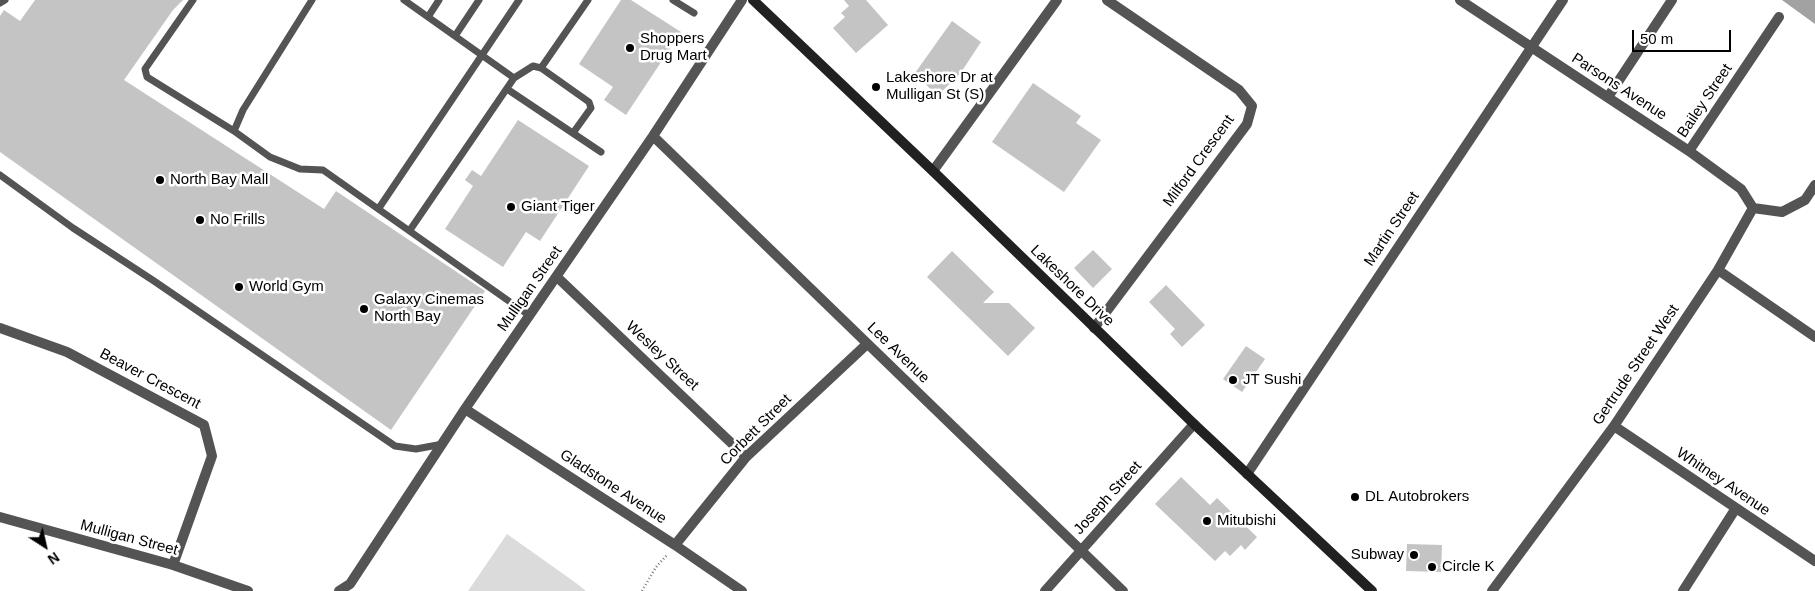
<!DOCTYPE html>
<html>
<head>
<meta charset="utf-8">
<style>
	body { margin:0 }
	#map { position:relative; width:1815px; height:591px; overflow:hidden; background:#fff; font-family:Arial,sans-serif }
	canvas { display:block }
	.north { position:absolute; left:20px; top:521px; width:50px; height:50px; -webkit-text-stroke:4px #fff; paint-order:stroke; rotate:145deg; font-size:14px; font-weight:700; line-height:20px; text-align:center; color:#000 }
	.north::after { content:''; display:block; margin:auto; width:18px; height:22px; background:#000; clip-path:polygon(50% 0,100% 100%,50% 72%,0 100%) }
	.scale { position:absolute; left:1632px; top:30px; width:99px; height:22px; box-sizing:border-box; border:2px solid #000; border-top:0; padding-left:6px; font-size:15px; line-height:18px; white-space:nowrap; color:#000; -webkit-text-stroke:4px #fff; paint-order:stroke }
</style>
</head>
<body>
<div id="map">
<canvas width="1815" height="591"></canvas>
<div class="north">N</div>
<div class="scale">50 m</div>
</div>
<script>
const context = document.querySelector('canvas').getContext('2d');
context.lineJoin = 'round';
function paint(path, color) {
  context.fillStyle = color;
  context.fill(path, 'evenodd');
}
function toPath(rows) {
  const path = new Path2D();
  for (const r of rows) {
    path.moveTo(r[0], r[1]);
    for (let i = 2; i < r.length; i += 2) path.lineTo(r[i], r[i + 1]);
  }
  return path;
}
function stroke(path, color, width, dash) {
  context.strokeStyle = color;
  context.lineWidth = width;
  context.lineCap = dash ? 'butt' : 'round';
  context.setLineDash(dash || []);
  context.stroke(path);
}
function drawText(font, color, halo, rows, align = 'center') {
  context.font = font + ' Arial,sans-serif';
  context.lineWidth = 5;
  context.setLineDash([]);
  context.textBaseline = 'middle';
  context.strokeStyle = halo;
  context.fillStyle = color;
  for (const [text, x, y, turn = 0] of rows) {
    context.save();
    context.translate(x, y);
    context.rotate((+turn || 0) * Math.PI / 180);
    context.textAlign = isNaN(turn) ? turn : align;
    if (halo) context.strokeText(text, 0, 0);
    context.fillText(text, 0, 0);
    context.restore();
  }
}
paint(toPath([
	[507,534,576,583,586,591,468,591]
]), '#dbdbdb');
paint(toPath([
	[1782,0,1815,0,1815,24]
]), '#a2a2a2');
paint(toPath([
	[35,0,183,0,173,10,124,80,324,209,336,191,485,291,391,430,0,152,0,16,4,10,20,21],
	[621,0,631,0,681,32,626,115,604,100,613,87,579,64],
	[844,0,866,0,888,25,856,53,833,28,845,17,841,13,849,6],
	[952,21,981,42,960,74,937,96,915,73],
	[1033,83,1081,116,1076,123,1101,140,1064,192,992,142],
	[518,120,589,166,540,241,526,232,503,267,445,229,473,186,465,180,472,170,481,176],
	[1093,250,1112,269,1093,288,1074,268],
	[952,251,994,292,983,303,1009,303,1035,328,1008,356,927,277],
	[1166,285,1205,325,1182,347,1170,334,1175,329,1149,302],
	[1246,346,1265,359,1242,392,1223,379],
	[1181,477,1210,505,1217,498,1257,537,1245,550,1241,545,1230,556,1225,551,1215,561,1155,504],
	[1407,544,1442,545,1441,572,1406,571]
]), '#c4c4c4');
stroke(toPath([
	[642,591,656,567,668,554]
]), '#767676', 2.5, [1, 2.5]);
stroke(toPath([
	[193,0,145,69,147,77,234,131],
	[312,0,243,110,234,131,270,157,300,169,323,170,530,316],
	[404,0,514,78,410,230],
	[673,0,694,13],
	[0,3,5,0],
	[428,17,439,0],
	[455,36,479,0],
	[514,78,533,66,541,68],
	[507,89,601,152],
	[573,133,591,108,589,102,541,68,588,0],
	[0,175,73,228,154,281,395,446,416,449,443,444],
	[379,208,519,0]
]), '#545454', 7);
stroke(toPath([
	[1460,0,1689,151,1741,189,1753,208],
	[1608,97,1672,0],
	[653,136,1123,591],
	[1689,151,1779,17],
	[933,171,1057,0],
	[1753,208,1782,212,1805,200,1815,185],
	[1718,270,1815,337],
	[557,277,746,457],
	[0,328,67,352,204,425,212,456,173,565],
	[1094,328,1247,124,1252,106,1239,90,1107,0],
	[465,409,675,545,742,591],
	[1614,426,1815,561],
	[1247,474,1563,0],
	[0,517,173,565,248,591],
	[675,545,746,457,867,344],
	[339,591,350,584,465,409,653,136,742,0],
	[1045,591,1194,424],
	[1492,591,1614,426,1718,270,1753,208],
	[1683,591,1736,508]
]), '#545454', 10);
stroke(toPath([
	[753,0,933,171,1194,424,1372,591]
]), '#212121', 10);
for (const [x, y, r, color] of [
	[630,48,5,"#000"],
	[876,87,5,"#000"],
	[160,180,5,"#000"],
	[511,207,5,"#000"],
	[200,220,5,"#000"],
	[239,287,5,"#000"],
	[364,309,5,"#000"],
	[1233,380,5,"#000"],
	[1355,497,5,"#000"],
	[1207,521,5,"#000"],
	[1414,555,5,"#000"],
	[1432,567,5,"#000"]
]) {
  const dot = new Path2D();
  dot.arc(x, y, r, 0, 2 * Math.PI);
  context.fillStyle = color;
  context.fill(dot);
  stroke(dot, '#fff', 2);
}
drawText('15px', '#000', '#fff', [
	["Shoppers",640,39],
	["Drug Mart",640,56],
	["Lakeshore Dr at",886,78],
	["Mulligan St (S)",886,95],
	["North Bay Mall",170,180],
	["Giant Tiger",521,207],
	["No Frills",210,220],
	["World Gym",249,287],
	["Galaxy Cinemas",374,300],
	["North Bay",374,317],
	["JT Sushi",1243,380],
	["DL Autobrokers",1365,497],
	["Mitubishi",1217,521],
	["Subway",1404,555,"right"],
	["Circle K",1442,567]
], 'left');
drawText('15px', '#000', '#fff', [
	["Parsons Avenue",1619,87,33],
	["Bailey Street",1705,101,-56],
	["Milford Crescent",1199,161,-54],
	["Martin Street",1392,229,-56],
	["Lakeshore Drive",1072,286,44],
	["Mulligan Street",530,289,-55],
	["Lee Avenue",898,353,44],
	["Wesley Street",662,356,43],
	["Gertrude Street West",1636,365,-56],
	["Beaver Crescent",150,379,28],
	["Corbett Street",756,430,-45],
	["Whitney Avenue",1723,482,34],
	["Gladstone Avenue",613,487,33],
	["Joseph Street",1108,498,-48],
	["Mulligan Street",129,538,15]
]);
</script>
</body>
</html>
